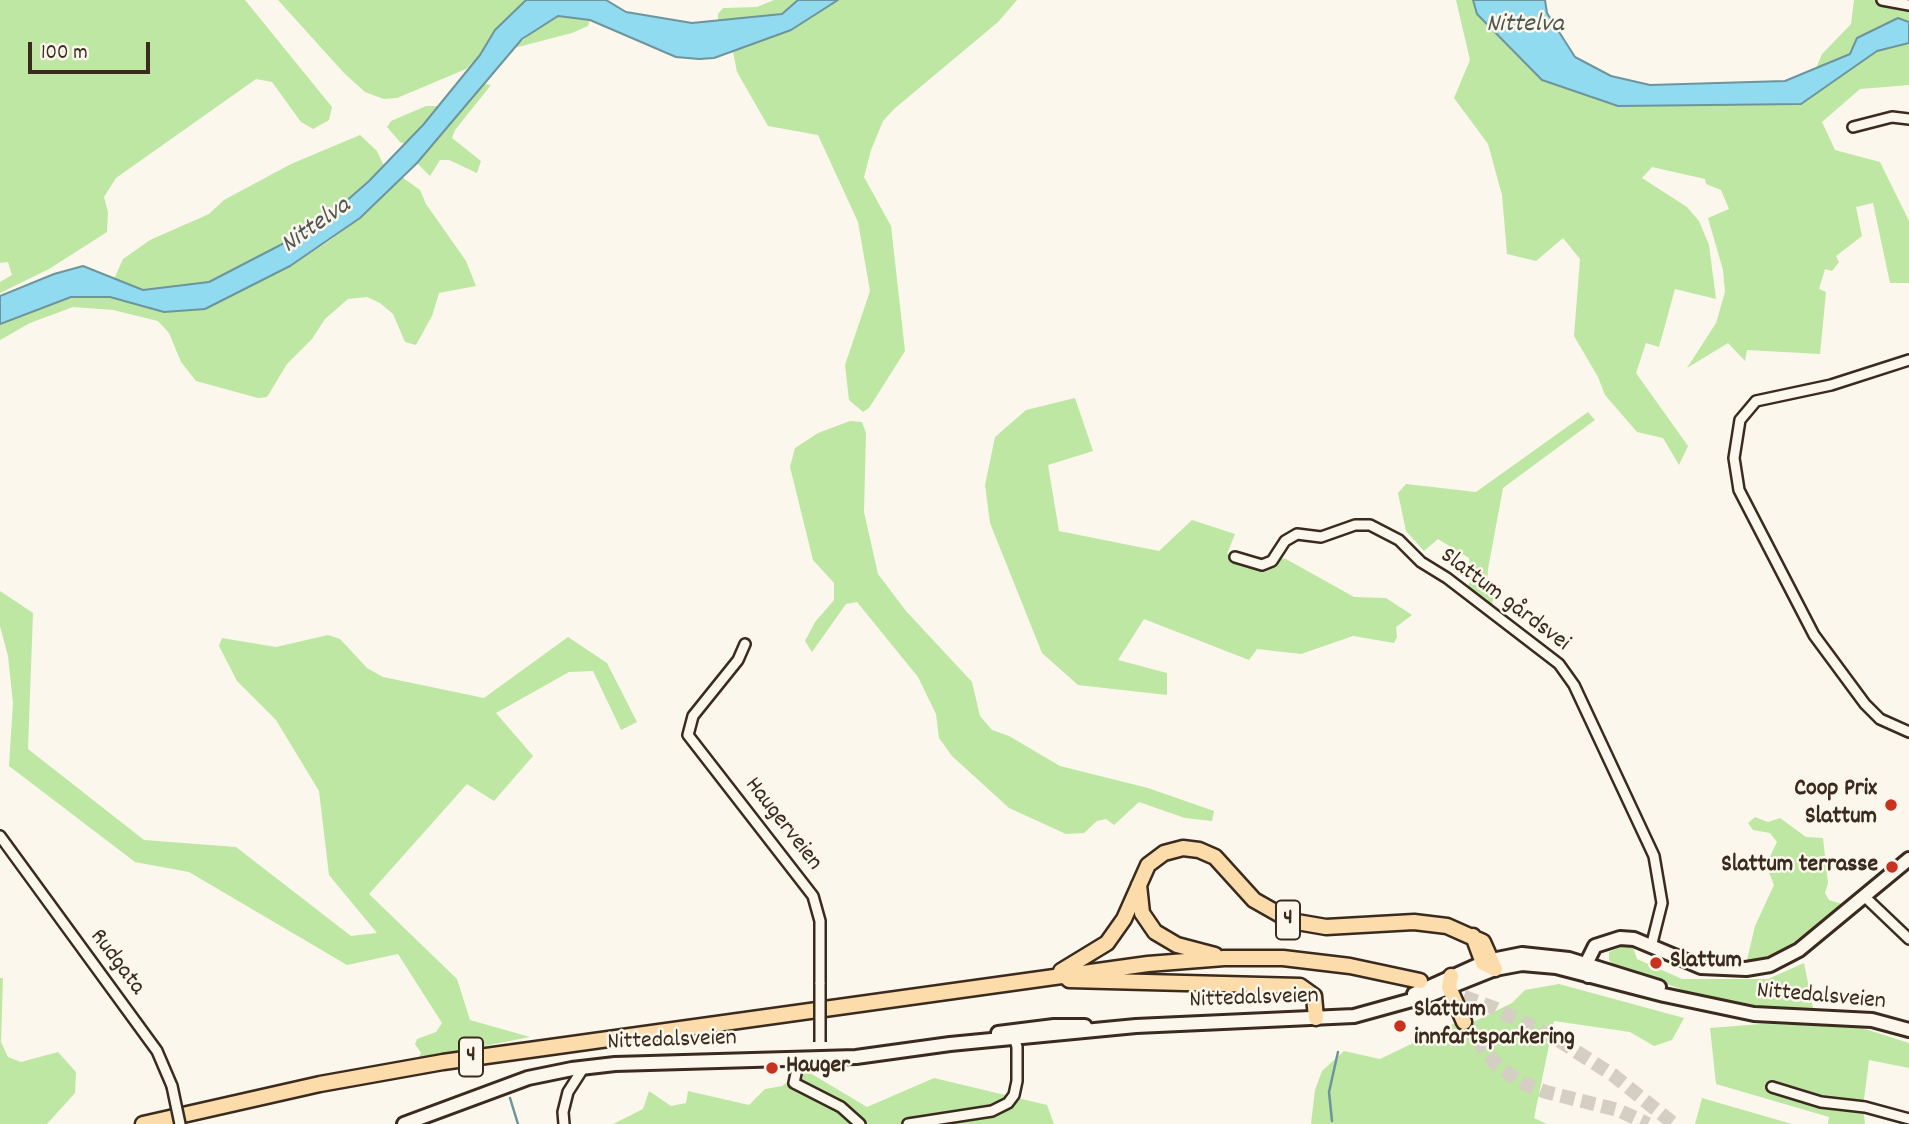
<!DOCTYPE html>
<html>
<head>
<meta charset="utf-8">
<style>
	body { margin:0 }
	#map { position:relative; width:1909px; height:1124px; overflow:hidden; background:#fbf7ec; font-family:Dekko,sans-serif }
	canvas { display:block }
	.scale { position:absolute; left:28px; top:42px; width:122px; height:32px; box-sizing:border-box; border:4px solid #3b2a1e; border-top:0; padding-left:9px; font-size:21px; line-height:24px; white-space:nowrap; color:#3b2a1e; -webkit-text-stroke:5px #fbf7ec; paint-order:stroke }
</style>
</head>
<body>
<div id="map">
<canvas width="1909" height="1124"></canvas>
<div class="scale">100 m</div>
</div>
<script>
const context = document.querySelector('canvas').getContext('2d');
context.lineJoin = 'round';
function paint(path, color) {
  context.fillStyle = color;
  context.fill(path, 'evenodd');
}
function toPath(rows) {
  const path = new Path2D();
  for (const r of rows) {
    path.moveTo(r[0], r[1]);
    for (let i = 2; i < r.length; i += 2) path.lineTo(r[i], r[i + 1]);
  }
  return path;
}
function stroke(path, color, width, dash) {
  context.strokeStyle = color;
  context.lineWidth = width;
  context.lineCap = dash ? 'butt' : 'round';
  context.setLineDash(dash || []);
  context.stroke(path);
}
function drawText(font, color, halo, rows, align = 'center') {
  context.font = font + ' Dekko,sans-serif';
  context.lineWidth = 5;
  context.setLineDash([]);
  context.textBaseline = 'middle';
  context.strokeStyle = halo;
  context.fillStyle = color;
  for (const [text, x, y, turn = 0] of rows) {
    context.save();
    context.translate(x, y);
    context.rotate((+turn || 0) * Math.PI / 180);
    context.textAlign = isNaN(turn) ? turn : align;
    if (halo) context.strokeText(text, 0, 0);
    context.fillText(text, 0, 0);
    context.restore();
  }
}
paint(toPath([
	[0,0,245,0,332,107,329,120,313,129,301,122,272,82,256,79,116,178,104,197,108,212,107,232,49,269,0,293,0,282,12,275,8,262,0,263],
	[278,0,526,0,495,30,480,55,466,69,397,98,384,99,365,92,344,73],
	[774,0,798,0,782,14,718,21,718,14,723,8,757,7],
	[838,0,1017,0,998,22,894,109,883,121,871,150,864,177,891,226,905,351,869,408,863,412,849,400,845,365,870,291,858,222,818,135,768,126,737,72,733,52,751,43,791,30],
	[1456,0,1473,0,1477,14,1542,80,1618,106,1801,104,1822,54,1851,24,1854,0,1909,0,1909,85,1860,89,1822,122,1835,150,1880,162,1909,221,1909,283,1890,283,1873,203,1856,207,1862,236,1836,256,1839,262,1832,271,1825,269,1819,289,1826,292,1820,354,1747,350,1745,361,1728,343,1687,368,1716,323,1725,292,1723,270,1708,218,1729,209,1721,190,1706,184,1705,179,1652,167,1642,178,1687,207,1699,221,1709,245,1716,299,1675,289,1659,347,1646,343,1636,373,1688,446,1679,465,1663,438,1637,432,1605,395,1598,377,1574,336,1580,259,1563,238,1536,261,1507,254,1502,195,1488,144,1454,98,1470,60],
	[558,16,590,20,588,26,572,33,514,48,540,26],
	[484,84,491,85,455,130,452,138,481,161,477,173,449,160,440,160,430,176,417,163],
	[426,106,438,106,405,144,400,142,387,127,391,121],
	[360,135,377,151,384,166,319,225,209,282,143,290,114,279,123,259,150,240,209,214,224,200,291,164],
	[402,177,420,190,426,204,466,261,476,286,439,293,432,316,416,345,405,342,393,314,380,303,367,297,348,299,325,319,312,339,287,364,267,397,258,398,196,381,181,362,169,333,158,321,113,310,73,307,30,323,0,340,0,324,70,297,110,297,164,312,205,309,290,266,329,241,360,218],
	[1075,398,1093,451,1048,465,1059,531,1159,551,1192,520,1235,534,1227,554,1286,559,1354,597,1386,598,1412,615,1396,627,1397,637,1394,643,1353,636,1301,654,1257,649,1249,660,1144,619,1118,660,1167,673,1167,695,1078,685,1042,653,990,523,985,485,995,437,1026,410],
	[1588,412,1595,420,1503,488,1488,569,1487,584,1493,598,1492,606,1467,587,1471,580,1469,558,1438,539,1424,551,1406,531,1398,493,1406,484,1476,492],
	[850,421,862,422,866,433,864,512,878,574,906,611,972,682,980,716,992,730,1009,736,1060,766,1148,788,1214,811,1212,821,1185,818,1139,802,1114,825,1106,819,1097,821,1084,833,1066,834,1009,808,952,756,939,738,936,714,918,677,857,602,846,604,812,652,805,641,815,622,834,600,834,583,813,560,790,467,795,448,818,433],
	[0,591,33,613,28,749,144,840,236,847,351,936,377,933,329,875,319,791,276,720,237,681,219,646,222,638,276,647,328,635,340,639,367,668,383,677,484,698,568,637,607,663,637,722,621,730,593,671,569,672,496,713,533,756,494,801,467,784,369,894,457,979,470,1020,530,1037,418,1059,421,1053,415,1044,417,1039,436,1032,442,1023,398,954,347,965,189,872,135,862,9,766,13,703,8,656,0,626],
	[1755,817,1768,822,1780,818,1806,837,1823,838,1828,883,1825,893,1829,900,1842,904,1784,950,1746,964,1755,926,1774,885,1766,865,1777,842,1770,833,1753,830,1748,823],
	[1626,945,1633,947,1637,959,1682,979,1768,979,1804,963,1814,1013,1738,1006,1686,991,1614,965,1609,960,1609,952],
	[0,978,3,978,1,1042,8,1057,21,1062,58,1052,76,1072,75,1093,47,1124,0,1124],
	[1559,984,1684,1018,1672,1040,1654,1046,1630,1032,1554,1021,1534,1118,1547,1124,1311,1124,1315,1090,1322,1071,1344,1051,1380,1059,1455,1023,1463,1027,1512,1003,1525,990],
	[1761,1024,1856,1026,1909,1043,1909,1068,1869,1060,1863,1107,1865,1124,1828,1124,1829,1117,1716,1084,1710,1028],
	[805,1070,867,1107,934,1078,1047,1105,1054,1124,613,1124,643,1109,649,1091,671,1106,686,1103,688,1091,749,1105,765,1089,782,1086],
	[1702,1098,1792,1124,1695,1124]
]), '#bde7a3');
const water = toPath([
	[526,0,606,0,626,12,692,23,782,14,798,0,838,0,791,30,714,58,699,59,676,57,590,20,558,16,522,39,417,163,360,218,290,266,205,309,164,312,110,297,71,297,0,324,0,296,54,274,83,266,143,290,209,282,319,225,369,181,423,125,480,55,495,30,526,0],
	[1473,0,1545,0,1547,13,1575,57,1611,76,1650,85,1785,81,1850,54,1857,38,1898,18,1909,22,1909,43,1877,51,1801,104,1618,106,1542,80,1477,14,1473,0]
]);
paint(water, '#90dbf0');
stroke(water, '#6e949c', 2);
stroke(toPath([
	[510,1098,518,1124],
	[1332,1121,1329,1092,1338,1052]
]), '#6e949c', 2.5);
stroke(toPath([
	[1444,989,1494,1008,1555,1038,1613,1075,1674,1124],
	[1464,1022,1495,1063,1520,1082,1546,1092,1618,1110,1648,1124]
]), '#d5cec3', 14, [14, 7]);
const minor = toPath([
	[1882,0,1909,5],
	[1853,127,1892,117,1909,119],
	[1909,360,1831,385,1756,401,1740,420,1734,458,1739,490,1814,635,1865,704,1880,719,1909,732],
	[1235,557,1262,565,1272,561,1285,541,1297,534,1321,537,1355,525,1370,525,1399,540,1421,562,1447,578,1559,664,1574,685,1654,856,1662,903,1651,947],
	[745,644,738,660,693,716,688,735,813,896,820,921,820,984],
	[0,836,157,1051,172,1086],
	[1865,897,1909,939],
	[799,1059,794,1083,841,1107,860,1124],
	[1772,1087,1821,1102,1865,1107,1909,1119],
	[564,1124,563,1112,568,1092,584,1067],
	[908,1124,992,1111,1008,1103,1014,1095,1017,1081,1017,1047,1013,1033]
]);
const secondary = toPath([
	[1588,976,1586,964,1595,946,1620,938,1634,939,1701,967,1746,969,1770,965,1799,950,1909,859],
	[1414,994,1487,961,1522,954,1569,959,1659,987],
	[998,1033,1054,1026,1085,1026],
	[404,1124,528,1078,572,1069,615,1064,856,1057,950,1044,1136,1026,1354,1016,1430,995,1495,969,1522,964,1556,967,1664,995,1754,1014,1872,1020,1909,1030]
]);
const trunk = toPath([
	[1139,885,1142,913,1155,932,1177,945,1215,955],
	[1473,936,1483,963,1495,969],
	[1061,971,1107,943,1124,919,1148,865,1164,853,1183,848,1199,850,1215,857,1254,900,1291,921,1326,927,1414,922,1447,926,1483,942,1495,969],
	[1451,976,1449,987,1464,1022],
	[1069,980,1300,986,1314,996,1316,1018],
	[143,1124,320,1084,443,1062,1148,964,1224,958,1283,958,1350,966,1420,981]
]);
stroke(minor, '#3b2a1e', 14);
stroke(secondary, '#3b2a1e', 18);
stroke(trunk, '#3b2a1e', 19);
stroke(minor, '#fbf7ec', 9);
stroke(secondary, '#fbf7ec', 12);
stroke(trunk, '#fddcac', 14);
const minorBridge = toPath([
	[820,1042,820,984],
	[172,1086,180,1124]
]);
stroke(minorBridge, '#3b2a1e', 14, []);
stroke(minorBridge, '#fbf7ec', 9);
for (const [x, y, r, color] of [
	[1891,805,7,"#c8321e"],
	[1892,867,7,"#c8321e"],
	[1656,963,7,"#c8321e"],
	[1400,1026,7,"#c8321e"],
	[772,1068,7,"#c8321e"]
]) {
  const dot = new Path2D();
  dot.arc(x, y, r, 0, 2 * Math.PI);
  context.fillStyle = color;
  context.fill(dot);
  stroke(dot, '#fbf7ec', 2.5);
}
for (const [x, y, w] of [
	[1288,920,24],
	[471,1057,24]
]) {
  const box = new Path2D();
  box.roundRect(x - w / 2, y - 19.5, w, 39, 5);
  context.fillStyle = '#fbf7ec';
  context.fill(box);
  stroke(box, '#3b2a1e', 2);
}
drawText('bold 23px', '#3b2a1e', null, [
	["4",1288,920],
	["4",471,1057]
]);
drawText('24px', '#3b2a1e', '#fbf7ec', [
	["Slattum gårdsvei",1504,601,37],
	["Haugerveien",782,825,52],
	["Rudgata",116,963,53],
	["Nittedalsveien",1821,998,5],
	["Nittedalsveien",1254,1000,-2],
	["Nittedalsveien",672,1042,-2]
]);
drawText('bold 24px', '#3b2a1e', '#fbf7ec', [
	["Coop Prix",1877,791,"right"],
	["Slattum",1877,819,"right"],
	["Slattum terrasse",1878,867,"right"],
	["Slattum",1670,963],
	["Slattum",1414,1012],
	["innfartsparkering",1414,1040],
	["Hauger",786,1068]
], 'left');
drawText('italic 26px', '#505652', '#fbf7ec', [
	["Nittelva",1525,26],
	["Nittelva",317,227,-35]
]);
</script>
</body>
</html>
